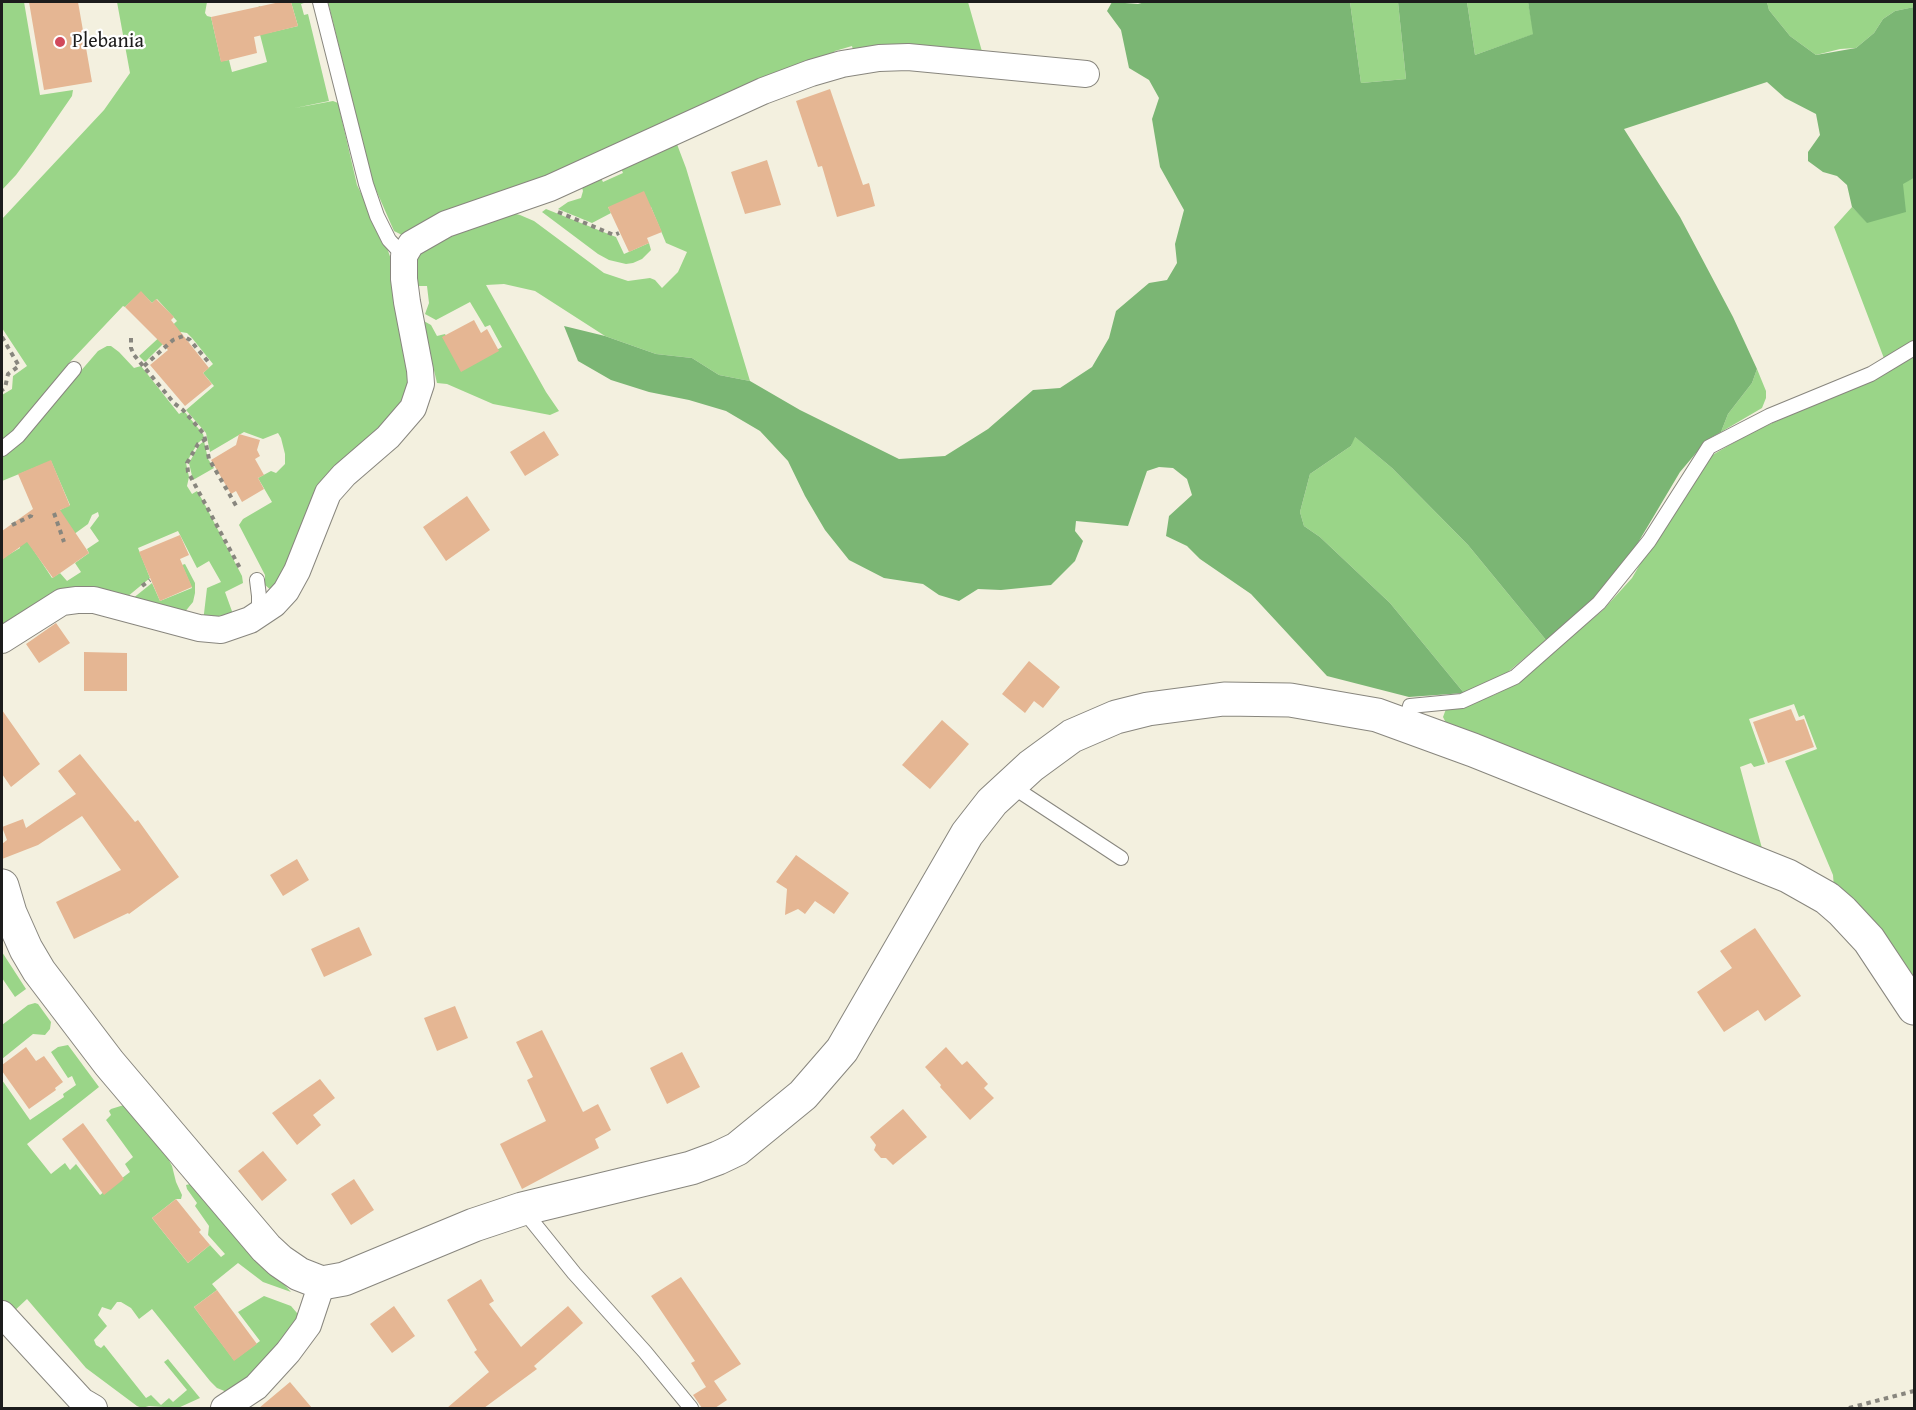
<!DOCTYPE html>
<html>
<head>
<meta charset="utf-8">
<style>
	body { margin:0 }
	#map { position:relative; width:1916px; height:1410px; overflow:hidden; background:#f3f0df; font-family:"Gentium Book Plus",serif }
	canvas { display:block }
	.frame { position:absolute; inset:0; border:3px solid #1c1c1c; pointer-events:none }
</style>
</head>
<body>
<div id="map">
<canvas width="1916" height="1410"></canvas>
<div class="frame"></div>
</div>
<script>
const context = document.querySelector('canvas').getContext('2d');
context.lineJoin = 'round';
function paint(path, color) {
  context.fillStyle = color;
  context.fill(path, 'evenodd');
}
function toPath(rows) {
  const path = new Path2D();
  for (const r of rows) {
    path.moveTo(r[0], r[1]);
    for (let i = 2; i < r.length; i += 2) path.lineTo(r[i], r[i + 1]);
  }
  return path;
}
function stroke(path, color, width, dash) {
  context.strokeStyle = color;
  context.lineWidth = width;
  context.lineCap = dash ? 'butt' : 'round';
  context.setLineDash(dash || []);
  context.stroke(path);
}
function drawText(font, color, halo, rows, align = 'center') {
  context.font = font + ' "Gentium Book Plus",serif';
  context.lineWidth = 4.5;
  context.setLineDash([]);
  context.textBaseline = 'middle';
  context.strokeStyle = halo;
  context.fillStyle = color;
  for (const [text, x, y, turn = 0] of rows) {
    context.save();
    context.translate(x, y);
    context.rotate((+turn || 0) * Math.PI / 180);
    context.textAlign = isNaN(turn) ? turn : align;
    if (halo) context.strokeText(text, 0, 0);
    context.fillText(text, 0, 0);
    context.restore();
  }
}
paint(toPath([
	[2,2,24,2,40,95,73,90,72,96,34,151,16,175,2,190],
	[117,2,207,2,205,13,207,16,211,17,221,61,229,60,232,72,267,62,255,15,259,6,261,7,268,33,298,26,291,2,304,2,304,3,301,4,304,15,308,14,329,101,295,108,333,101,338,103,357,185,385,242,395,271,413,391,301,542,272,591,265,585,265,575,239,525,243,519,272,502,258,478,271,471,276,473,285,464,285,454,281,438,278,433,263,439,244,432,210,452,206,433,186,410,214,386,203,373,213,364,192,338,187,333,181,332,171,336,145,362,139,356,177,321,157,299,152,303,141,292,125,307,123,306,69,363,11,434,2,441,2,395,12,389,13,376,27,366,2,328,2,219,104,110,130,73],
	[328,2,968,2,983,55,854,54,852,46,835,51,827,61,406,237,394,231,373,183],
	[1350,2,1398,2,1406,79,1361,83],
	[1467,2,1528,2,1534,34,1475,55],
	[1767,2,1914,2,1914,7,1895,11,1883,19,1874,33,1856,48,1840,49,1816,55,1790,36,1769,10],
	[675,139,686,168,750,381,719,375,692,358,656,354,605,336,535,291,504,284,486,285,546,392,559,411,550,415,493,404,447,384,437,383,422,320,431,325,437,336,445,334,465,367,502,347,490,325,485,327,470,302,436,320,425,314,429,303,427,286,411,286,415,258,434,237,508,212,520,215,534,221,604,273,628,281,650,278,655,280,662,288,678,272,687,252,666,243,651,207,608,207,611,213,592,223,558,209,568,202,581,198,583,191,581,184,600,176,603,182,623,173,620,166],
	[1914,178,1914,340,1885,361,1834,227,1852,207,1867,222,1903,183],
	[546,209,616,237,624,254,649,243,651,250,642,259,633,263,626,264,609,260,598,254,542,212],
	[107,346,111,346,119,352,134,368,141,366,179,414,184,411,203,434,204,438,198,443,186,463,189,477,187,486,192,494,197,491,203,501,242,576,243,583,225,592,233,614,248,613,203,622,207,588,221,582,209,561,197,568,178,531,138,548,150,578,127,597,100,595,2,632,2,546,8,555,20,548,17,525,52,578,60,573,67,581,81,572,75,563,89,553,87,549,99,541,90,528,99,516,98,512,92,515,88,524,66,540,56,512,70,505,51,461,2,481,2,457,15,447,98,351],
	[1914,356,1914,988,1834,888,1833,875,1785,761,1817,749,1804,715,1799,717,1794,704,1749,719,1765,764,1754,767,1751,763,1740,767,1763,852,1447,725,1443,717,1446,709,1494,695,1517,683,1603,610,1632,578,1679,497,1704,464,1714,454,1754,431,1875,378],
	[1757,369,1766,391,1766,398,1762,408,1721,432,1728,414,1752,383],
	[1354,436,1392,468,1468,545,1546,640,1502,677,1464,693,1390,603,1320,537,1304,526,1300,512,1310,474,1351,446],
	[204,441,208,459,214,468,193,480,189,463,199,445],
	[185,564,195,583,195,593,193,602,179,619,132,599,152,583,160,601,192,588,182,565],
	[2,952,26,989,15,997,2,978],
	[35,1003,38,1004,51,1022,50,1029,45,1035,33,1034,2,1059,2,1025,28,1005],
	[68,1045,99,1087,27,1144,51,1174,65,1163,70,1170,76,1164,100,1195,130,1172,125,1164,133,1157,106,1120,111,1115,109,1111,111,1109,124,1105,164,1151,172,1166,176,1182,182,1195,181,1199,176,1199,152,1218,188,1263,210,1245,221,1257,225,1254,208,1235,209,1226,195,1206,197,1203,187,1189,186,1185,190,1184,196,1188,291,1292,263,1282,238,1263,212,1284,217,1290,194,1307,234,1360,260,1341,238,1312,264,1296,291,1306,297,1313,298,1319,266,1367,227,1392,217,1388,210,1381,152,1309,139,1319,131,1308,121,1302,117,1302,111,1310,102,1307,98,1315,107,1326,94,1340,96,1345,101,1348,104,1345,146,1398,151,1395,161,1405,169,1398,173,1402,187,1390,164,1362,168,1359,200,1398,178,1408,149,1406,142,1408,137,1406,86,1368,27,1299,12,1313,2,1301,2,1178,3,1176,2,1174,2,1080,30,1120,64,1097,63,1094,76,1085,72,1076,68,1078,51,1052,58,1047]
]), '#9ad588');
paint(toPath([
	[1112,2,1138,4,1145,2,1350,2,1361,83,1406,79,1398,2,1467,2,1475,55,1533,34,1528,2,1767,2,1769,10,1790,36,1816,55,1856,48,1874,33,1883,19,1895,11,1914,7,1914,178,1903,184,1906,212,1867,223,1852,207,1847,185,1837,176,1823,172,1808,161,1808,152,1820,135,1816,114,1785,98,1767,82,1624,129,1680,217,1733,317,1757,369,1752,383,1728,414,1721,432,1707,440,1680,472,1617,578,1546,640,1468,545,1392,468,1355,437,1351,446,1310,474,1300,512,1304,526,1320,537,1390,603,1464,693,1409,697,1327,676,1251,594,1200,559,1187,546,1166,536,1169,516,1192,495,1187,479,1173,468,1159,467,1147,471,1128,526,1076,521,1075,531,1083,541,1075,561,1051,585,1001,590,978,589,959,601,939,595,923,584,884,578,849,560,825,530,805,496,788,461,760,431,726,411,689,400,649,392,611,380,578,361,564,326,605,336,656,354,692,358,719,375,750,381,800,410,899,459,945,456,988,429,1033,390,1060,388,1092,367,1109,338,1116,311,1149,283,1167,280,1177,263,1175,244,1184,210,1160,167,1152,119,1159,98,1149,80,1129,68,1121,30,1107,11]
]), '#7bb674');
paint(toPath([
	[29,2,78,2,92,82,44,90],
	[280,2,291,2,298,26,254,37,257,53,221,62,211,17],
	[830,89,863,185,869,183,875,206,837,217,822,166,818,167,796,101],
	[767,160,781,205,745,214,731,172],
	[644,191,662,232,647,238,649,243,629,252,608,207],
	[141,291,152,303,156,299,174,317,171,320,209,368,203,373,212,384,185,406,150,365,168,350,125,307],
	[474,320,481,333,487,329,499,351,461,372,442,337],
	[544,431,559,455,525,476,510,452],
	[239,434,260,440,257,450,260,456,255,459,264,475,258,478,264,489,242,502,236,491,231,494,211,460,236,445],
	[51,460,70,506,60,510,89,553,53,578,27,542,2,560,2,531,33,509,18,474],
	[467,496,490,530,446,561,423,527],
	[180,535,189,555,180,559,192,587,160,601,139,552],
	[56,623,70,643,39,663,26,644],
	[84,652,127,653,127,691,84,691],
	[1029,661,1060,687,1043,708,1034,701,1025,713,1002,694],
	[1791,709,1796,721,1804,719,1814,747,1768,763,1753,722],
	[2,710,40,764,11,787,2,774],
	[942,720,969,744,930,789,902,765],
	[80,754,135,822,138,820,179,877,129,914,128,913,74,939,56,902,121,870,82,816,38,845,2,859,2,844,7,840,2,827,23,819,26,828,76,794,58,771],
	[796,855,849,893,834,914,815,901,805,914,798,909,785,915,787,889,776,882],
	[297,859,309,880,283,896,270,875],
	[359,927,372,955,324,977,311,949],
	[1755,928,1801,996,1765,1021,1758,1010,1724,1032,1697,992,1732,968,1720,951],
	[455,1006,468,1038,437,1051,424,1018],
	[542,1030,583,1112,598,1104,611,1130,595,1139,599,1148,522,1189,500,1144,546,1121,527,1080,533,1077,516,1042],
	[26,1047,36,1061,44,1056,63,1082,55,1088,56,1090,29,1109,2,1071,2,1065],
	[946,1047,962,1065,967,1061,988,1084,984,1088,994,1098,970,1120,940,1087,941,1085,925,1067],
	[682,1052,700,1087,667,1104,650,1068],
	[320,1079,335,1098,313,1115,321,1125,297,1145,272,1113],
	[903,1109,927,1137,893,1165,886,1158,881,1158,874,1150,876,1145,870,1137],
	[83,1123,124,1179,104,1195,62,1139],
	[263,1151,287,1180,262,1201,238,1171],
	[354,1179,374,1210,351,1225,331,1194],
	[176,1199,201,1230,199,1232,210,1245,188,1263,152,1218],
	[681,1277,741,1364,714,1381,727,1400,715,1408,702,1408,693,1395,706,1387,691,1363,695,1361,651,1296],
	[481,1279,494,1301,489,1304,521,1347,568,1306,583,1323,534,1366,537,1369,484,1408,447,1408,489,1372,474,1352,477,1350,447,1300],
	[217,1290,257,1344,234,1361,194,1307],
	[394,1306,415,1336,392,1353,370,1324],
	[290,1382,312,1408,259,1408]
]), '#e5b693');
const service = toPath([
	[320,2,366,184,377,216,389,240,404,256],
	[2,449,18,436,74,369],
	[257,580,259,596,259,615],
	[1405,725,1410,706,1462,701,1515,677,1599,603,1649,541,1709,447,1769,416,1871,374,1914,348],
	[1010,785,1121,858],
	[524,1211,574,1273,645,1352,691,1408]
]);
const minor = toPath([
	[2,640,62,602,77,600,94,600,199,628,221,630,250,620,274,604,286,591,297,571,328,493,344,475,388,437,413,408,421,384,420,370,407,302,404,279,404,256,411,244,446,224,550,188,763,91,811,73,842,64,879,58,908,57,1086,74],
	[2,1314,82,1401,94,1408],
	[224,1408,256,1387,288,1352,308,1325,322,1283]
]);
const tertiary = toPath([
	[2,886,10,913,26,949,39,971,109,1063,266,1248,280,1261,299,1274,322,1283,344,1279,474,1225,522,1209,691,1168,718,1158,737,1149,803,1095,842,1050,967,834,992,802,1031,766,1072,736,1116,717,1148,709,1224,699,1290,700,1377,715,1473,750,1788,876,1827,898,1842,911,1869,940,1914,1008]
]);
stroke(service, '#88867e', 16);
stroke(minor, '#88867e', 28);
stroke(tertiary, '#88867e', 35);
stroke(toPath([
	[558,212,614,235,619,233],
	[2,337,19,366,8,374,5,388,2,390],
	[131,338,131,348,134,355,174,403,183,410,204,434,209,459,238,509],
	[144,366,173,340,183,336,190,340,210,364],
	[206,439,198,444,190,458,187,463,188,472,241,570],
	[54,513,64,542],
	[12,525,31,516,33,511],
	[142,586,150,580],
	[1849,1408,1914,1391]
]), '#88867e', 4, [4.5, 4.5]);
stroke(service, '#fff', 14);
stroke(minor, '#fff', 26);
stroke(tertiary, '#fff', 33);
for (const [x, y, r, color] of [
	[60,42,6,"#d1495b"]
]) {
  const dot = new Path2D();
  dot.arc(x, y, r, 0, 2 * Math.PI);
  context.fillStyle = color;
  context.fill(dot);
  stroke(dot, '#fff', 2);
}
drawText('20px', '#1c1c1c', '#fff', [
	["Plebania",72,42]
], 'left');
</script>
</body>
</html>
